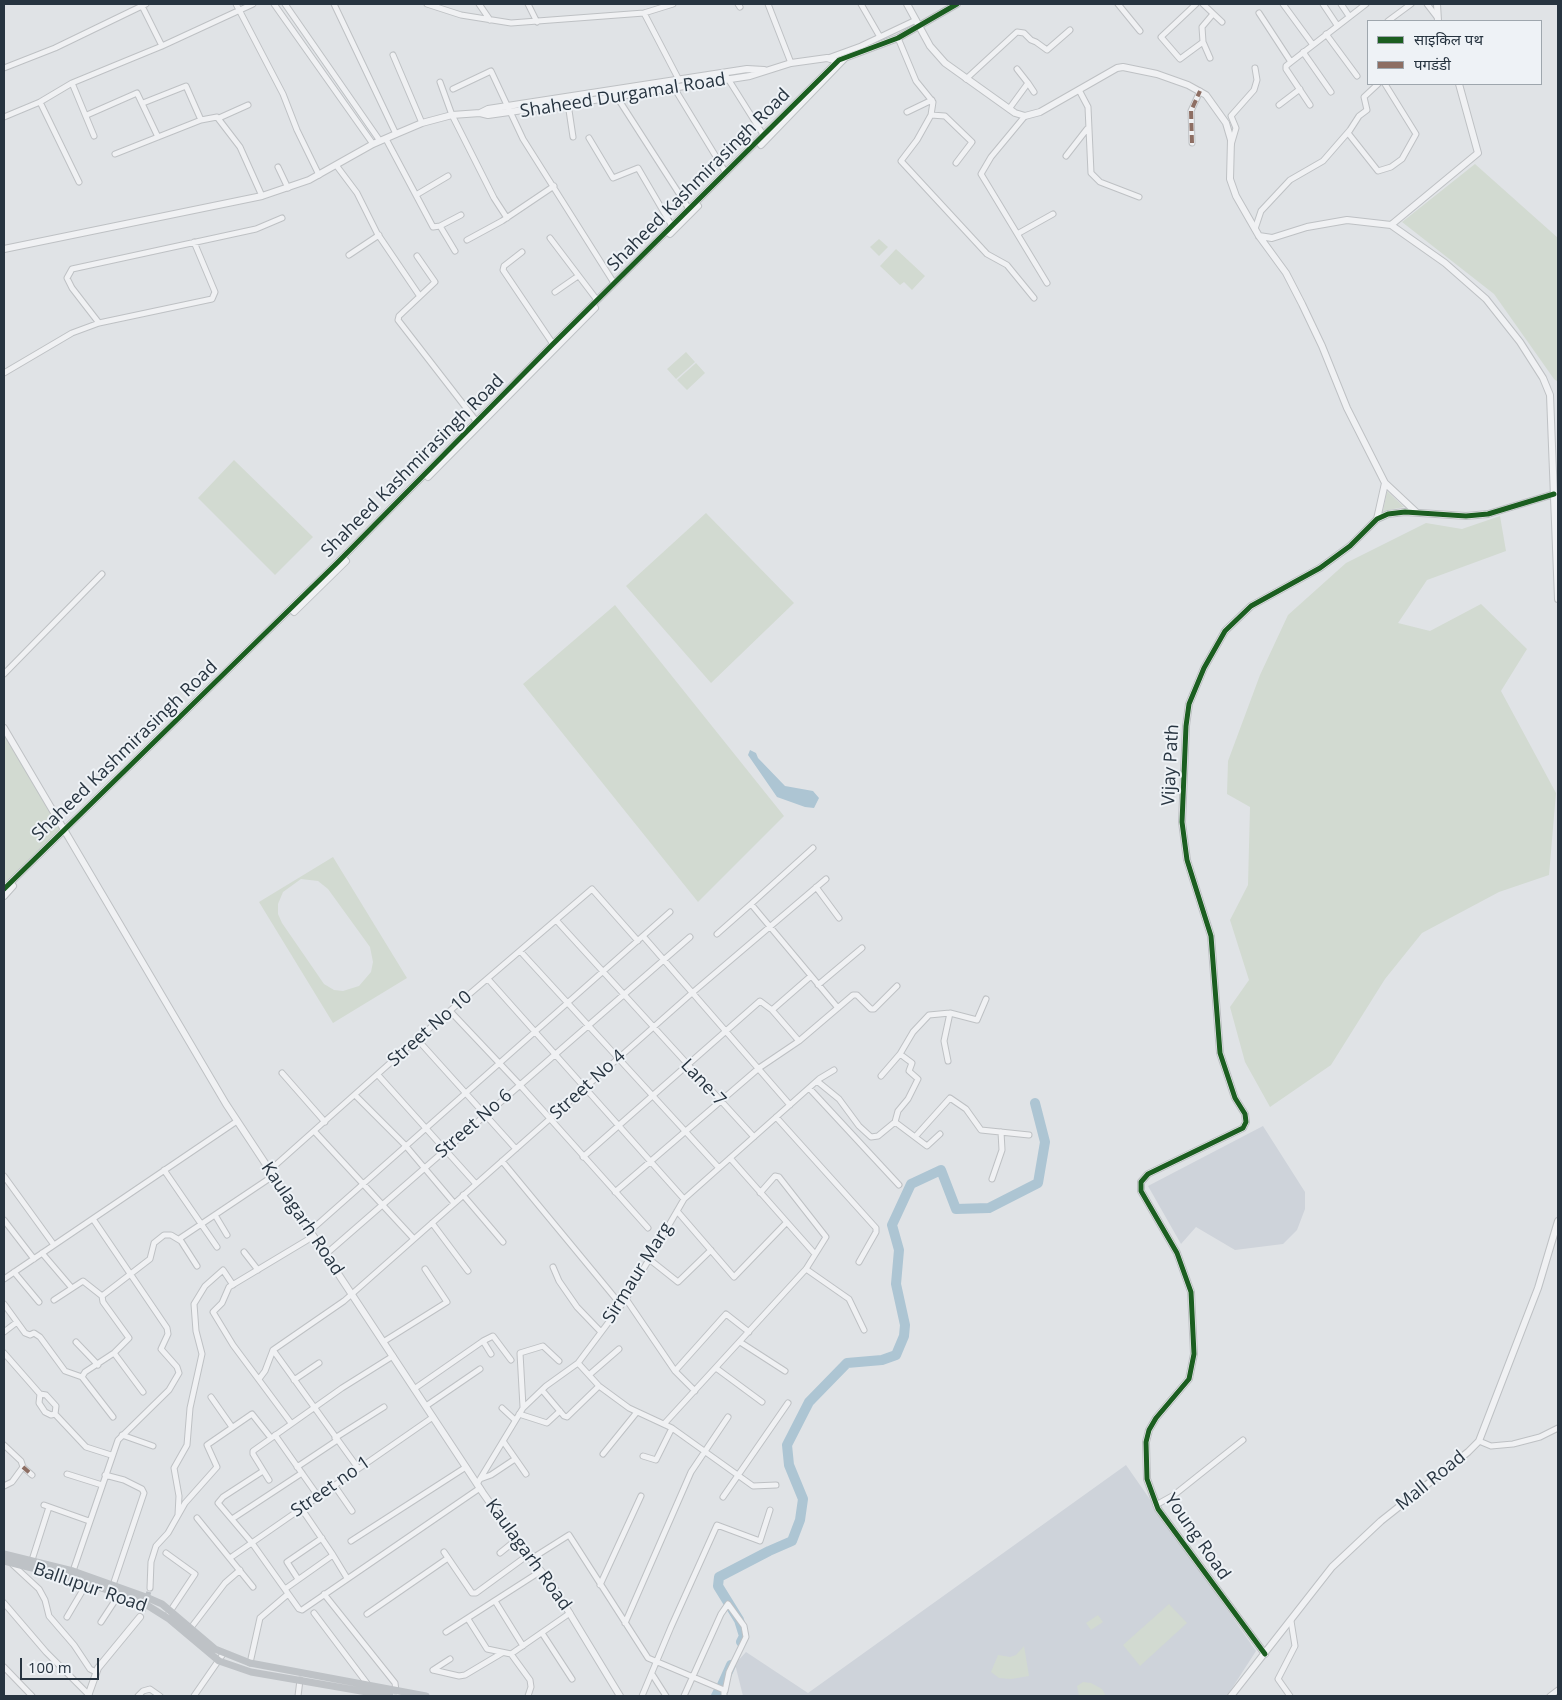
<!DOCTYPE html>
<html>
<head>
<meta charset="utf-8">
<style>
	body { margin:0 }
	#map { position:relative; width:1562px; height:1700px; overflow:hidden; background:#e0e3e6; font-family:"Open Sans","Noto Sans Devanagari",sans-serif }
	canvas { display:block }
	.frame { position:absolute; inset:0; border:5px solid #273440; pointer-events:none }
	.legend { position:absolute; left:1367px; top:20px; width:175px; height:65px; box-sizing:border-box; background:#eef2f6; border:1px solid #9ea6ad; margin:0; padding:6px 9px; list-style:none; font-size:15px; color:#273440 }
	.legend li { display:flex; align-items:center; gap:10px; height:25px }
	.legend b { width:25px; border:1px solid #9ea6ad }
	.scale { position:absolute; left:20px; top:1658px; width:79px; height:22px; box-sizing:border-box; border:2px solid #273440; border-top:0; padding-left:6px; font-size:15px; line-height:18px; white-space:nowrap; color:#273440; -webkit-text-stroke:4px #eef2f6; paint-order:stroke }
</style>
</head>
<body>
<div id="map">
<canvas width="1562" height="1700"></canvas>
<div class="frame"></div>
<ul class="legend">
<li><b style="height:6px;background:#1b5e20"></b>साइकिल पथ</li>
<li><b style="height:6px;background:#8d6e63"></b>पगडंडी</li>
</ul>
<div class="scale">100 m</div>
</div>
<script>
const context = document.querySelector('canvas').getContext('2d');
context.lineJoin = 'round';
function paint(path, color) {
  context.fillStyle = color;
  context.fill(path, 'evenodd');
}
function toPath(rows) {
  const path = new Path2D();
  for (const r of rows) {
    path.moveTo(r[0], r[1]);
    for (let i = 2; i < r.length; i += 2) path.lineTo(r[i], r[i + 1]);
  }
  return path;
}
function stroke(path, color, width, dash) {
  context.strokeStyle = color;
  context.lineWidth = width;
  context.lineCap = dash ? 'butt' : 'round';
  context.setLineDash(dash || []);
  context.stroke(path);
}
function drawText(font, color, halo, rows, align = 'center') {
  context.font = font + ' "Open Sans",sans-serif';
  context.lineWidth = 4;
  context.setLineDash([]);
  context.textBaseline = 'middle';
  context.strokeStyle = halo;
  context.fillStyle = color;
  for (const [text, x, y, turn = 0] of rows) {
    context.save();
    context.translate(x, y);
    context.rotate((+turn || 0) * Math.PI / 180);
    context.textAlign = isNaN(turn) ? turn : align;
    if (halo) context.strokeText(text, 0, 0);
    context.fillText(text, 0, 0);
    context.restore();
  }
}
paint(toPath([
	[1263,1126,1305,1192,1305,1209,1297,1230,1283,1244,1235,1250,1196,1227,1181,1244,1148,1186],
	[1126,1465,1256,1651,1227,1696,743,1696,735,1664,746,1652,808,1693]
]), '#ced3da');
paint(toPath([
	[1475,164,1558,238,1558,382,1554,379,1494,294,1402,222],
	[879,239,888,247,879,256,870,247],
	[896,249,925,276,912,290,904,282,900,285,880,266],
	[686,352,695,362,676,379,667,369],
	[696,363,705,373,687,390,677,380],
	[234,460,313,537,275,575,198,498],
	[1387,491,1404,507,1383,511],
	[706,513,794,603,711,683,626,586],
	[1500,516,1506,551,1427,580,1398,623,1430,631,1481,604,1527,649,1501,691,1556,793,1549,875,1499,892,1422,933,1385,979,1331,1065,1270,1107,1245,1062,1230,1007,1249,980,1230,920,1248,885,1250,807,1227,794,1228,761,1260,675,1288,615,1346,563,1426,523,1462,529],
	[615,605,784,816,698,902,523,684],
	[4,728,64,830,4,886],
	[333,857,407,978,333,1023,259,902],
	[301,879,318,881,328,889,370,947,373,962,371,972,359,986,343,991,334,990,324,984,282,923,278,914,278,904,283,892],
	[1169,1604,1187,1623,1140,1666,1123,1645],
	[1098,1615,1103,1622,1091,1630,1086,1623],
	[1024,1646,1029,1676,1011,1679,999,1678,991,1672,998,1655,1010,1657,1016,1655],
	[1083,1682,1091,1683,1102,1689,1106,1696,1079,1696,1077,1686]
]), '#d2dad1');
paint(toPath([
	[750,750,756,753,758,758,785,786,813,791,819,798,814,808,805,807,777,797,748,755]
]), '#adc5d3');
stroke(toPath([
	[741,1642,744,1636,739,1620,718,1586,719,1577,769,1551,792,1541,800,1520,803,1499,789,1465,787,1445,809,1402,847,1363,882,1360,896,1355,904,1336,905,1325,896,1284,899,1250,892,1225,911,1184,941,1170,956,1209,989,1208,1038,1183,1045,1142,1035,1103],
	[722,1685,731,1665],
	[716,1696,718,1692]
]), '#adc5d3', 10);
stroke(toPath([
	[143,1611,150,1588]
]), '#bbc0c5', 5, [5, 2.5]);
const minor = toPath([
	[236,4,283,94,297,130,319,175],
	[274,4,373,144],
	[285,4,380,141],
	[334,4,396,134],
	[427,4,461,15,511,23,644,13,673,4],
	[479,4,490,20],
	[528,4,537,22],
	[738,4,740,7],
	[768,4,791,63],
	[861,4,880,37],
	[1118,4,1140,31],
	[1196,4,1161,37,1180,59,1203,42,1202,27,1213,14],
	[1203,4,1222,22],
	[1283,4,1313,45],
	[1323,4,1337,25],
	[1341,4,1349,16],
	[1427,4,1437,17],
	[142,6,162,46],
	[644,13,679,80],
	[1259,13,1291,62,1366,4],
	[1388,21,1411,4],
	[1326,34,1357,76],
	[898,38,916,81,933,102,931,115,917,140,901,161,987,254,1007,265,1034,298],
	[1203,42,1210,58],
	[1303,52,1331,92],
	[393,55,422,123],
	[828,58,861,46,916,20],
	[1291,62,1286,66,1286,69,1310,105],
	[4,68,55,48,146,4],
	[725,74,764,136],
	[966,79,1017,32,1024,33,1031,40,1036,42,1047,50,1070,30],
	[440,82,452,115,494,198,507,218],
	[72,83,94,136],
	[1028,83,1034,92],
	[673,86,726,173],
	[453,89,491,71,523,139,614,283],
	[1079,90,1088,107,1091,173,1100,182,1139,197],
	[615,94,689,209],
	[567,97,573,137],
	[40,102,79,182],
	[143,103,186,86,201,120],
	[1279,105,1300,89],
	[1009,109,1028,83,1017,69],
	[907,112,932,100],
	[87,115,137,93,158,137],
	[931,115,945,116,972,142,956,163],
	[1025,116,991,157,981,174,1047,283],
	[4,117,40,102,72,83,162,46,253,4],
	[219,118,248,105],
	[1348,133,1378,171,1391,167,1402,159,1416,134,1385,84],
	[589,138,613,178,638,168,672,226],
	[386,139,433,227,440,226,461,215],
	[1192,143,1191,111,1200,91],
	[1231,145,1236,128,1231,116,1254,90,1257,80,1255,68],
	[115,154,201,120,217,117,240,147,262,196],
	[1066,156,1087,129],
	[336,165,357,193,377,233,419,295],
	[278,167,288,188],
	[416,195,448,176],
	[440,226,455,251],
	[1255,229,1261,211,1290,180,1323,161,1350,130,1359,116,1367,110,1364,97,1378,84],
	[1019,233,1053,214],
	[550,238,597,300],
	[467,240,502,221,554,186],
	[522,252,504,266,503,270,553,344],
	[349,255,379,235],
	[417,256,435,282,399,316,398,320,477,422],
	[555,292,578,276],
	[99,323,72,288,67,278,72,269,256,229,282,218],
	[4,373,72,333,99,323,212,299,215,292,194,242],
	[4,674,102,574],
	[816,887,839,918],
	[751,904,813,848],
	[556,920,754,1137],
	[717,934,751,904,838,1008],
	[643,936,790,1105],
	[520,951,719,1168],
	[488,979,684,1199],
	[818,985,862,948],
	[772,1010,799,1041],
	[450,1011,519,1084,648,1228],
	[417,1039,516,1149],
	[900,1054,913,1032,929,1015,950,1013,977,1020,986,999],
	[948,1061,944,1041,950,1013],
	[282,1073,325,1122],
	[378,1075,476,1184],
	[881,1076,900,1054,912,1063,909,1071,918,1079,908,1099,898,1111,895,1122],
	[817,1081,839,1099,859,1126,871,1137,878,1136,895,1122,915,1137,950,1098,966,1109,981,1130,1029,1135],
	[809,1088,899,1185],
	[355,1095,405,1145,454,1203],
	[776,1117,876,1228,876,1232,859,1262],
	[315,1132,414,1239],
	[915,1137,927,1146,940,1134],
	[583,1157,760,1001,772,1010,811,976],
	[730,1158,815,1254],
	[502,1161,621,1305],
	[164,1170,217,1247],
	[270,1170,417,1039,592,889,638,941],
	[4,1176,54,1245],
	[992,1179,1002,1150,1001,1132],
	[615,1192,759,1068,799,1041,853,995,857,995,871,1009,874,1009,897,986],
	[463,1195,503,1242],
	[677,1211,734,1277,786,1223],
	[215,1215,227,1235],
	[4,1220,34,1259],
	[432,1223,468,1271],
	[310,1231,670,912],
	[179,1239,273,1176],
	[244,1252,258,1270],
	[42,1253,71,1287],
	[326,1254,690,937],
	[649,1259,678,1282,711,1250],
	[553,1267,559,1281,577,1307,601,1332],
	[806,1269,849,1299,864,1330],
	[14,1272,39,1302],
	[4,1279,237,1121],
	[626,1299,675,1371,695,1391],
	[54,1300,83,1281,102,1296],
	[4,1304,25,1333,30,1335,34,1333,40,1337,65,1371,82,1377],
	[4,1332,17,1322],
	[483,1341,493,1336,511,1360],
	[76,1342,98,1365],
	[383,1342,447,1302,425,1269],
	[740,1342,785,1371],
	[4,1353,40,1394],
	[114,1353,143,1392],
	[578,1363,599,1386,629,1408,672,1428,753,1486,776,1485],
	[716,1368,762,1402],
	[675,1371,726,1314,749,1332],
	[589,1375,619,1349],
	[259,1379,265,1371,273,1350],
	[294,1380,319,1363],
	[414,1389,483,1341,491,1354],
	[542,1390,564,1416,567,1417,599,1386],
	[40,1394,46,1395,56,1406,55,1414,51,1415,45,1412,39,1403,40,1394],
	[211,1397,232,1427],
	[426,1406,480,1369],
	[523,1407,520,1353,543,1346,559,1361],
	[502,1408,515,1420],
	[55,1414,86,1447,111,1455],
	[519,1414,547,1423,560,1411],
	[113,1417,82,1377,85,1372,114,1353,129,1338,103,1302,102,1296,150,1259,154,1243,164,1235,171,1235,181,1241,197,1266],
	[291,1423,233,1345,213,1312,222,1303,229,1287,314,1236],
	[664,1424,806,1269,826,1237,779,1177,775,1176,760,1193],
	[122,1435,153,1446],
	[275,1435,318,1496],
	[335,1438,384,1407],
	[503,1441,526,1474],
	[1479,1441,1491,1446,1513,1444,1540,1437,1558,1428],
	[4,1445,21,1461,23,1467,12,1482,4,1486],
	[603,1454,637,1412],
	[643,1456,656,1460,672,1428],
	[23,1467,32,1475],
	[297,1467,336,1441],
	[358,1468,273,1350,344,1301,692,993,826,879],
	[263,1471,223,1497,218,1503,252,1543,299,1609,302,1610,480,1488],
	[67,1474,102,1485],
	[105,1475,124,1480,142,1489,144,1493,112,1588],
	[480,1479,491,1475,515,1459],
	[269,1480,253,1454,253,1451,342,1388,393,1356],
	[477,1484,523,1408,546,1386,578,1363,626,1299,684,1199,819,1079,834,1070],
	[334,1485,352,1511],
	[723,1497,788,1403],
	[44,1505,89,1521],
	[1156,1505,1174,1495,1243,1440],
	[301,1508,333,1555],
	[178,1515,179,1496,174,1468,187,1445,190,1408,202,1354,196,1331,194,1304,205,1286,223,1270,233,1285],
	[197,1518,253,1587],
	[232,1519,302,1473],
	[351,1541,466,1467],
	[444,1552,472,1593,476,1593,528,1555],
	[166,1553,195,1574,169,1613],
	[500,1553,516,1540],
	[230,1558,433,1417],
	[531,1559,569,1535,648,1658,724,1690,724,1696],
	[32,1560,49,1507],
	[12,1564,39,1589,45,1600,49,1616,74,1645,90,1669,96,1672],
	[73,1571,118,1440,169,1390,179,1373,177,1367,161,1349,168,1334,167,1328,93,1219],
	[298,1579,287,1562,322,1538],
	[600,1585,641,1496],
	[150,1588,151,1562,156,1546,168,1533,185,1503,217,1467,207,1445,252,1414,271,1438],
	[285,1589,333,1555,347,1578],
	[324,1594,395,1683,396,1691],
	[495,1601,523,1646],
	[4,1603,46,1652,89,1695],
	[314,1613,369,1686],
	[367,1614,448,1558],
	[67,1617,87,1583],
	[468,1619,487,1649,511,1654,530,1680,531,1687,528,1696],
	[101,1622,120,1593],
	[625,1623,691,1472,728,1417],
	[190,1629,225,1583,240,1570],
	[446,1632,541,1571],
	[542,1633,572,1679],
	[511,1654,570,1613],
	[250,1663,260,1618,288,1594],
	[4,1667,32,1696],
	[433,1670,459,1676,465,1675,502,1653],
	[433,1670,450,1659],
	[652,1674,666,1696],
	[138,1696,143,1691,150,1689,160,1696],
	[194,1696,223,1654],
	[298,1696,300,1680],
	[642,1696,671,1627,717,1525,760,1541,770,1510],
	[684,1696,721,1614,728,1604,744,1626,746,1637,729,1672,725,1691],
	[1290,1696,1278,1679,1295,1646,1291,1621],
	[1550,1696,1558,1690]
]);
const tertiary = toPath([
	[907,4,930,46,945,63,1015,113,1025,116,1040,112,1117,68,1123,67,1157,74,1188,85,1206,95,1226,123,1231,140,1230,179,1236,196,1259,236,1286,273,1302,304,1322,346,1347,408,1385,483,1377,519],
	[1437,4,1438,21],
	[480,113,488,109,747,69,764,70],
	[761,145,845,58],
	[1391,225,1478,153,1459,84],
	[670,234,698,206],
	[1259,236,1272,238,1307,227,1347,220,1391,225,1445,263,1486,299,1520,342,1543,378,1550,395,1558,599],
	[4,249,262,196,309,180,373,144,396,134,422,123,452,115,480,113,488,115,594,100,750,76,791,63,827,58,841,62],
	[428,477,595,308],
	[1385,483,1416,512],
	[294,612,346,561],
	[4,728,226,1104,483,1493,516,1540,553,1586,620,1696],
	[4,889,337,563,553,344,839,60,898,38,957,4],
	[4,896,13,886],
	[1265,1654,1158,1509,1147,1479,1146,1442,1149,1430,1156,1418,1189,1379,1194,1354,1191,1292,1177,1253,1141,1191,1141,1182,1148,1174,1243,1128,1246,1122,1245,1114,1235,1098,1220,1053,1211,936,1187,860,1182,822,1186,726,1189,704,1204,668,1225,631,1251,606,1320,568,1350,546,1377,519,1388,514,1405,512,1466,516,1488,514,1554,494],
	[88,1696,98,1668,140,1617],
	[1231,1696,1332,1567,1381,1521,1468,1452,1479,1441,1538,1288,1558,1221]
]);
stroke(minor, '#bec1c4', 7);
stroke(tertiary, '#bec1c4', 8);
stroke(minor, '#f0f1f3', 5);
stroke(tertiary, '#f0f1f3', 6);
stroke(toPath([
	[4,1554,73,1571,146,1597,162,1604,215,1649,250,1663,426,1696],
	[4,1561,72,1578,142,1602,169,1619,219,1661,251,1672,390,1696]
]), '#bec2c6', 7);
stroke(toPath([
	[1192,143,1191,111,1200,91],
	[23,1467,32,1475]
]), '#8d6e63', 4, [8, 4]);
stroke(toPath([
	[4,889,337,563,553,344,839,60,898,38,957,4],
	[1265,1654,1158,1509,1147,1479,1146,1442,1149,1430,1156,1418,1189,1379,1194,1354,1191,1292,1177,1253,1141,1191,1141,1182,1148,1174,1243,1128,1246,1122,1245,1114,1235,1098,1220,1053,1211,936,1187,860,1182,822,1186,726,1189,704,1204,668,1225,631,1251,606,1320,568,1350,546,1377,519,1388,514,1405,512,1466,516,1488,514,1554,494]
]), '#1b5e20', 5);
drawText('18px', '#273440', '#eef2f6', [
	["Shaheed Durgamal Road",623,96,-9],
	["Shaheed Kashmirasingh Road",699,180,-45],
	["Shaheed Kashmirasingh Road",413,466,-45],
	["Shaheed Kashmirasingh Road",125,751,-44],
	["Vijay Path",1171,765,-87],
	["Street No 10",430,1029,-41],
	["Lane-7",703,1083,47],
	["Street No 4",588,1085,-42],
	["Street No 6",474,1124,-41],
	["Kaulagarh Road",302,1219,56],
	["Sirmaur Marg",638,1273,-58],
	["Mall Road",1431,1481,-39],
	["Street no 1",331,1487,-35],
	["Young Road",1197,1537,55],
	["Kaulagarh Road",528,1555,54],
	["Ballupur Road",90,1588,19]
]);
</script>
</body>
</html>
